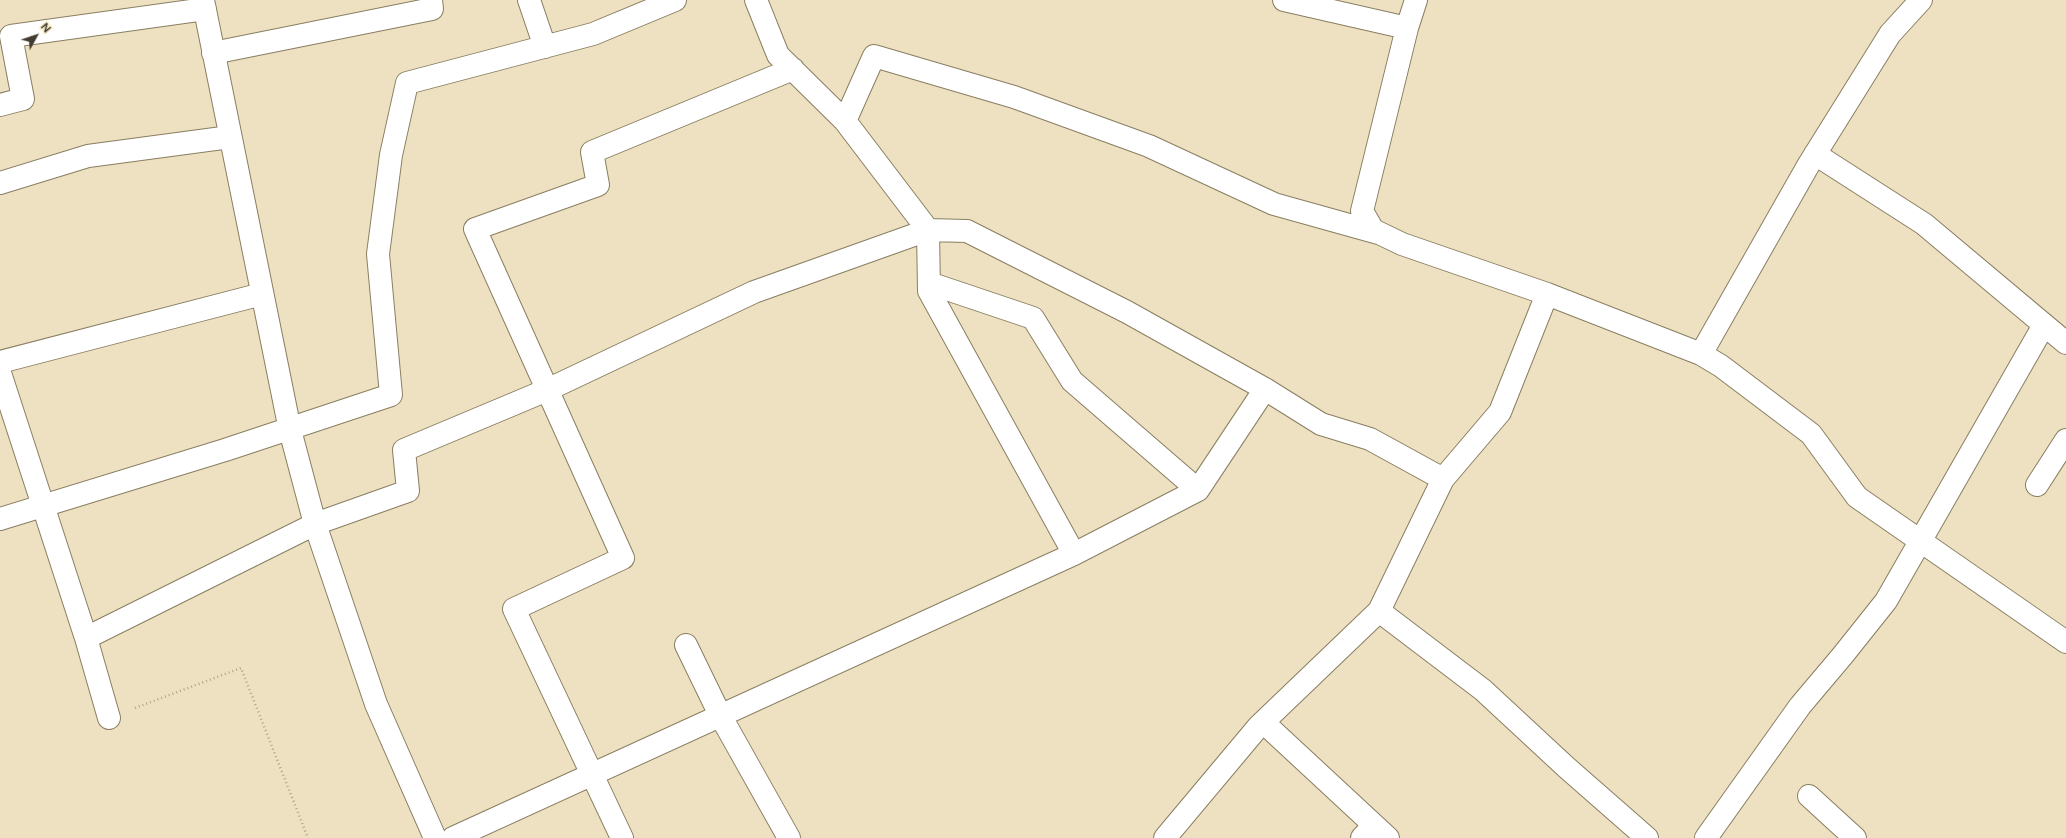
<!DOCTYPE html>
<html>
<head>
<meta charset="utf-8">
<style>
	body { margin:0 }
	#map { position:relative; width:2066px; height:838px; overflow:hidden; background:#eee1c2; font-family:Figtree,sans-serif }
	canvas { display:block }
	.north { position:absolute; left:16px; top:16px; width:40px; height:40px; -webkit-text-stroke:3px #fbefcf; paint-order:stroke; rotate:50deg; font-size:11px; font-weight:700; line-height:16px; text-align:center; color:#413c2f }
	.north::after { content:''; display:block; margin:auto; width:14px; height:18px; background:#413c2f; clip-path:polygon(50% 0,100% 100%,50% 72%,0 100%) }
</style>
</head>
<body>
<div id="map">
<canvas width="2066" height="838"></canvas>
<div class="north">N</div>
</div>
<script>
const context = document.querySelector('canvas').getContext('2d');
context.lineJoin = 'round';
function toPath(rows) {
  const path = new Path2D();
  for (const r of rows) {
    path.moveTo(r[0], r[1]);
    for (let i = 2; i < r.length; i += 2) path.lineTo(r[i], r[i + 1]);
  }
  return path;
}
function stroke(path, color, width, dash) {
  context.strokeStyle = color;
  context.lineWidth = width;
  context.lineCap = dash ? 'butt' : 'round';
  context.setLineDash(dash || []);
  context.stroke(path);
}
const street = toPath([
	[203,0,290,430,315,524,376,704,435,838],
	[529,0,545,47],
	[756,0,778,55,845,121,928,230,929,291,1074,554],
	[1284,0,1407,28],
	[1416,0,1407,28,1362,211,1373,230,1402,244,1547,294,1701,354,1721,366,1811,434,1857,497,2066,642],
	[213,53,432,9,431,0],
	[0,105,23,99,11,36,205,9],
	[845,121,874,56,1014,97,1149,146,1274,204,1378,233],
	[1815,154,1924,224,2066,343],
	[0,183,88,156,230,137],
	[929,283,1033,318,1072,381,1198,490],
	[1701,354,1809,164,1890,34,1921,0],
	[0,362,262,294],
	[0,373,86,638,109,718],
	[2037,485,2066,440],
	[0,519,225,450,391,395,378,254,391,155,407,83,593,34,675,0],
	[1379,611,1483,690,1566,767,1647,838],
	[86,638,315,524,408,491,404,450,547,390,754,292,928,230,967,231,1127,312,1265,389,1321,424,1370,439,1443,479],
	[686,645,720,715,789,838],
	[1263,722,1374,825,1362,838],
	[1809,796,1855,838],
	[1374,825,1388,838],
	[453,838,1074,554,1198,490,1265,389],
	[622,838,514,609,623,558,475,229,598,185,592,152,793,69],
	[1165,838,1258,727,1379,611,1443,479,1500,412,1547,294],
	[1706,838,1800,706,1843,655,1886,601,2044,325]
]);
stroke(street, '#897e61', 24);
stroke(toPath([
	[135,708,241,668,308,838]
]), '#ada38a', 2.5, [1, 3]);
stroke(street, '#fff', 22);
</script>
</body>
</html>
